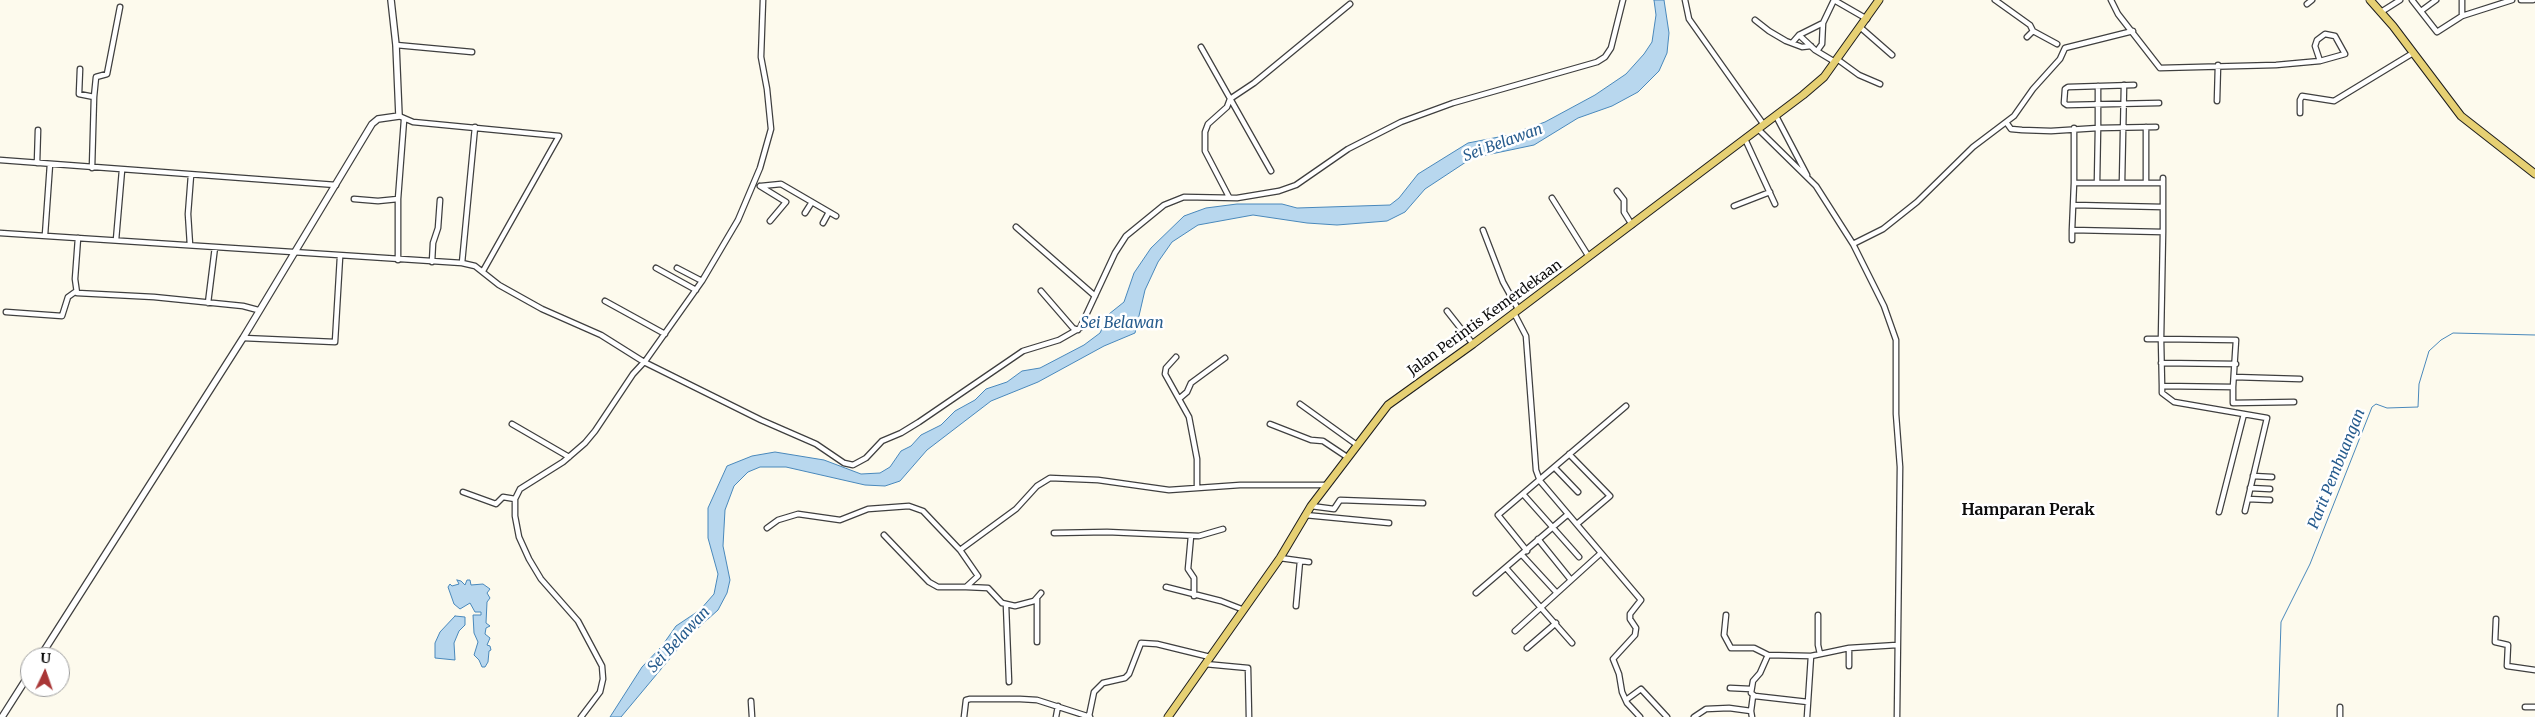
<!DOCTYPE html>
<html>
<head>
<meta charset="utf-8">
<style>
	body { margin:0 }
	#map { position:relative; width:2535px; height:717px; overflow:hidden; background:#fdfaed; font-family:Merriweather,serif }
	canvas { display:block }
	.north { position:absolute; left:20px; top:647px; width:50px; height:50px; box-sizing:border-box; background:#fff; border:1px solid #9e9e9e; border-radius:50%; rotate:3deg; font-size:14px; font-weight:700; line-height:20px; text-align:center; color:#0c0c0c }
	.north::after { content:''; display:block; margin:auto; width:18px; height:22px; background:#a93636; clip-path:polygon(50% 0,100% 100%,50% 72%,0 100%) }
</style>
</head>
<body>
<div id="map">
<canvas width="2535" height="717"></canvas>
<div class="north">U</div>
</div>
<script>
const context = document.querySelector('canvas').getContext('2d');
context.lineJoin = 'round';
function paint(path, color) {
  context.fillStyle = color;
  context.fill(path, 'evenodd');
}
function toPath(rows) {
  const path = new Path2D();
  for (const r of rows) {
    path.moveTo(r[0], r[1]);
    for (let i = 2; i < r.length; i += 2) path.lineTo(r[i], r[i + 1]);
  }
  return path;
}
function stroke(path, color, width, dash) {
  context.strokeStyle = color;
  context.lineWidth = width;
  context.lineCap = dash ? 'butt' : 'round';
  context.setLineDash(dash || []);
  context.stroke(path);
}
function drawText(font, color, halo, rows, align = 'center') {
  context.font = font + ' Merriweather,serif';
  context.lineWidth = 5;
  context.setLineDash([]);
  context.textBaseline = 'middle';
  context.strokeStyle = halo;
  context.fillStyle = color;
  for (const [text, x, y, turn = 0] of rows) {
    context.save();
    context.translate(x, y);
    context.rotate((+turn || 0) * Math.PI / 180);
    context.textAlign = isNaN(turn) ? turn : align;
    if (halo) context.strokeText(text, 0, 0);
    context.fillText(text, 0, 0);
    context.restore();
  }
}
const water = toPath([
	[1654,0,1664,0,1669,33,1667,53,1659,71,1638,92,1612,106,1578,118,1534,145,1472,158,1425,189,1405,212,1387,221,1337,225,1307,223,1253,215,1198,225,1172,242,1158,262,1145,290,1135,333,1104,346,1038,382,991,401,927,450,900,481,885,486,865,485,786,467,760,467,748,472,734,486,725,510,723,546,730,580,727,593,718,610,687,638,621,717,610,717,642,667,662,646,676,626,700,610,714,594,718,574,708,538,708,508,727,466,752,456,775,452,824,460,861,474,880,473,890,467,901,451,911,446,921,435,941,425,955,411,975,400,986,389,1007,382,1022,371,1040,368,1084,345,1100,333,1109,314,1124,302,1134,273,1151,248,1184,216,1206,208,1237,204,1282,204,1297,208,1390,205,1399,198,1418,174,1468,143,1509,135,1545,122,1595,95,1626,74,1644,54,1652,42,1656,15,1654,0],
	[457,580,461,581,465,585,467,580,470,580,471,585,483,584,490,589,487,593,490,598,487,602,486,623,490,626,486,628,485,634,490,638,487,645,490,646,491,650,489,651,488,662,485,667,482,667,479,660,474,655,478,642,474,633,473,615,481,615,481,612,475,612,470,603,460,609,454,604,448,587,450,584,452,586,459,584,457,580],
	[455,616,465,617,465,625,459,631,454,643,455,660,435,658,435,643,440,632,455,616]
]);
paint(water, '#b8d7ee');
stroke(water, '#4988bb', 1);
stroke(toPath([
	[2278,717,2281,622,2310,564,2372,407,2376,404,2387,408,2418,407,2419,384,2429,351,2441,340,2453,333,2535,335]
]), '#4988bb', 1);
const minor = toPath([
	[1685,0,1689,19,1764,125],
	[1834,0,1867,19],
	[1995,0,2030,25,2033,31,2027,37],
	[2111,0,2118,14,2160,68,2276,65,2320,61,2345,54,2335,36,2325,34,2317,40,2315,46,2320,61],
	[2412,0,2437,32,2462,16,2512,0],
	[2462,0,2462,16],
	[2521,0,2533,0],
	[2307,4,2312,0],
	[2421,11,2436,0],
	[2381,12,2400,0],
	[1755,20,1769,31,1786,41,1802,47,1811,46],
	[1860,27,1892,55],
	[2033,31,2057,44],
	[1799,35,1823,23],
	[1792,43,1799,35,1815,50,1835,62],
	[396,45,472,52],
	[1201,47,1271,171],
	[1817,51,1822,44,1823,23,1834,0],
	[1837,59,1859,75,1880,84],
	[80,69,79,94,94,97,92,168],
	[2134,85,2068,87,2065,89,2064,103,2067,105,2159,103],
	[2098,86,2098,128,2156,127],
	[94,97,96,77,107,74,120,7],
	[2217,101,2218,65],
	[2300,113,2300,100,2302,96,2334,101,2413,53],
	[399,116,413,122,559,136,483,271],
	[1776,116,1807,175],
	[2006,122,2011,129,2022,130,2051,131,2098,128,2097,183,2074,183,2072,230,2163,232,2163,207,2074,205],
	[1759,130,1816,186,1853,244,1884,306,1896,340,1896,414,1900,467,1897,717],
	[1745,139,1775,204],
	[0,160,336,185],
	[37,163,38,130],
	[2163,178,2163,207],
	[2074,183,2074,128],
	[2097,183,2163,183],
	[2122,183,2124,85],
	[2146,183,2146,127],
	[760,186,786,202,770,221],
	[761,186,781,184,836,216],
	[1617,191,1624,200,1624,212,1632,225],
	[1229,197,1205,151,1205,132,1208,124,1227,107,1230,99,1254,83,1350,4],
	[1552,198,1589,257],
	[354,199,378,201,398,199],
	[1734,206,1770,192],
	[805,213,812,202],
	[823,223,829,212],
	[1016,227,1095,296],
	[1483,230,1503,282,1518,309],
	[0,233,462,263,475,266,499,285,542,309,601,335,644,362,761,420,816,444,844,463,853,465,866,458,882,441,901,433,919,422,1023,351,1059,340,1080,328,1115,253,1126,236,1164,205,1184,197,1237,198,1279,191,1296,185,1348,149,1401,122,1453,103,1597,62,1605,57,1611,48,1623,0],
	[45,235,50,164],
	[78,238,75,279,77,293,154,297,243,306,258,310],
	[116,240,122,170],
	[2072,240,2072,230],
	[1853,244,1883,229,1917,202,1973,147,2014,116,2033,89,2060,59,2065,48,2133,31],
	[190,245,188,214,191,175],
	[398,260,398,199,404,120],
	[432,262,433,243,438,228,440,200],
	[462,263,475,127],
	[656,268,696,290],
	[677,268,702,281],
	[1041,291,1073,328,1078,330],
	[605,301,665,334],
	[208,303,215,247],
	[1447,311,1473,344],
	[6,312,62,316,68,297,75,292],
	[1514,313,1526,336,1536,470,1540,481,1641,600,1630,614,1630,619,1636,628,1635,635,1613,659,1619,674,1622,692,1627,703,1640,717],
	[243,338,335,342,340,257],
	[2147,339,2161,339,2236,340,2233,387,2162,386,2161,339,2163,232],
	[1176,357,1166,368,1165,374,1189,417,1197,459,1197,488],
	[2161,363,2236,364],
	[2234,377,2300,379],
	[2162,386,2162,393,2174,402,2267,418,2245,511],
	[2233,387,2233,403,2294,402],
	[1180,398,1187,392,1191,383,1225,358],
	[1300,404,1357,445],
	[512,424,569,457],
	[1270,424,1311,440,1323,441,1347,457],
	[1569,454,1610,496,1577,524],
	[1555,468,1578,492],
	[2253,476,2272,477],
	[2250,488,2270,489],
	[463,492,496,504,503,497,515,499],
	[1523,494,1579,557],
	[2248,499,2270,500],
	[1311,506,1334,509,1340,500,1423,503],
	[2219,512,2244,414],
	[1305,515,1389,523],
	[767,528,778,520,798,514,840,520,868,509,909,506,923,511,960,550,1016,509,1037,486,1050,478,1098,480,1169,490,1240,485,1326,485],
	[1054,533,1107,532,1199,536,1223,529],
	[884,535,929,582,938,587,966,587,978,576,960,550],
	[1191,536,1188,569,1194,578,1194,596],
	[1538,539,1571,580],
	[1527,551,1498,515,1626,406],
	[1522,555,1556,592],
	[1280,558,1309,562],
	[1506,568,1572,643],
	[966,587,988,588,1002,603,1015,606,1034,601,1041,593],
	[1166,587,1221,601,1244,610],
	[1476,593,1567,515],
	[1037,599,1037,642],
	[1006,605,1009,682],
	[1296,606,1300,561],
	[1726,615,1724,635,1731,648,1754,648,1768,655,1811,656,1849,648,1897,645],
	[1818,615,1818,645,1820,654],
	[2496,619,2495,642,2508,645,2507,666,2535,670],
	[1515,631,1601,553],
	[1527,648,1556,623],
	[1849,648,1849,666],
	[1768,655,1760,673,1753,681,1751,693,1755,696,1808,702,1807,717],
	[1205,664,1248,668,1249,717],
	[1730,688,1751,689],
	[1626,700,1641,689,1667,717],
	[751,701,752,717],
	[1808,702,1811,656],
	[2525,707,2535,707],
	[1751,711,1753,696],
	[1089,716,1094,692,1103,683,1125,678,1129,674,1141,643,1157,644,1210,657],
	[581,717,600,692,603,679,602,666,578,621,541,579,529,559,519,537,515,516,515,499,520,489,563,462,585,443,595,431,633,374,646,360,702,281,738,220,760,168,771,129,767,89,761,57,763,0],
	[964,717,966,700,970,699,1020,699,1037,700,1090,717],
	[1056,717,1058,706],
	[1694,717,1706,709,1729,708,1751,711,1752,717],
	[2340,717,2340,707]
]);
const tertiary = toPath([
	[40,657,243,338,372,124,378,119,399,116,396,45,391,0],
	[2,717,30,673]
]);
const primary = toPath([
	[2370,0,2393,26,2461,116,2535,174],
	[1168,717,1280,558,1311,506,1388,405,1473,344,1803,95,1824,77,1879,0]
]);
stroke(minor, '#3f3f3f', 7);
stroke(tertiary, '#3f3f3f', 8);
stroke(primary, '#1d1d1d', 9);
stroke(minor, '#fff', 4.5);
stroke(tertiary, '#fff', 5.5);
stroke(primary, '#e6d073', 7);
drawText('14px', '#0c0c0c', '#fff', [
	["Jalan Perintis Kemerdekaan",1485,318,-36]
]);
drawText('italic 15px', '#265b8d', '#fff', [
	["Sei Belawan",1503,143,-20],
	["Sei Belawan",1122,324],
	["Parit Pembuangan",2337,469,-68],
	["Sei Belawan",679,640,-47]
]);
drawText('bold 16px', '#0c0c0c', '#fff', [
	["Hamparan Perak",2028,510]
]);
</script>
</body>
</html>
